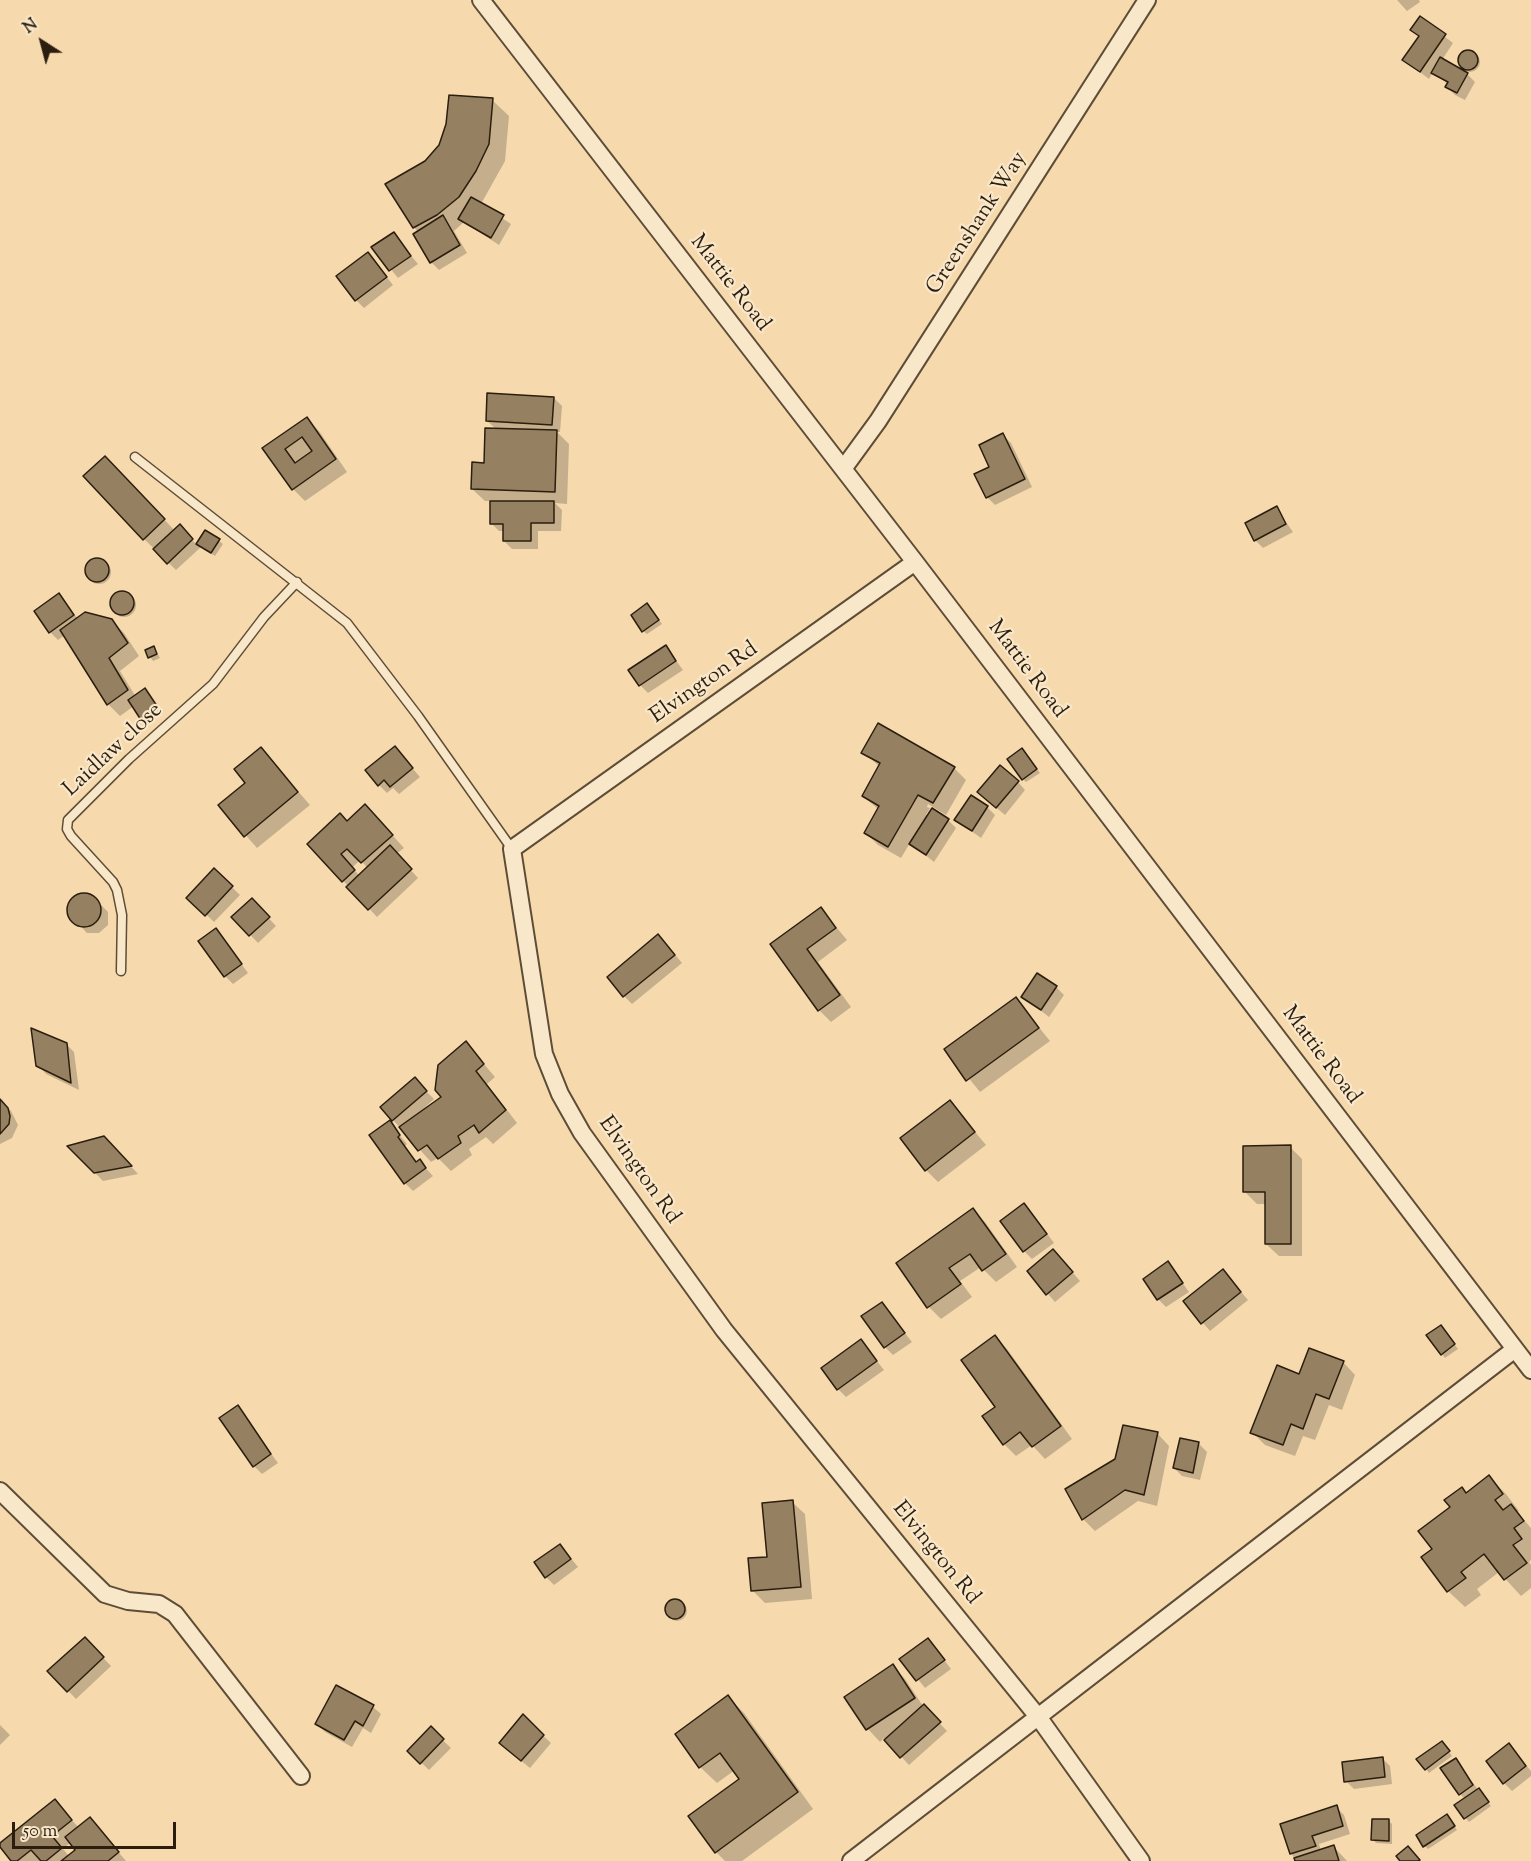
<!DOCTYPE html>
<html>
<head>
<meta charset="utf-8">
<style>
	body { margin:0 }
	#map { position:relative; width:1531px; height:1861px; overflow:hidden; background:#f6daae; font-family:"Sorts Mill Goudy",serif }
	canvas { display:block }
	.north { position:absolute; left:12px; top:12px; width:60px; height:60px; -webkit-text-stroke:4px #f9e7ca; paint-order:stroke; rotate:324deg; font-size:16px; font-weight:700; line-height:24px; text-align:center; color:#2b1e0e }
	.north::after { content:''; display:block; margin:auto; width:21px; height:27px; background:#2b1e0e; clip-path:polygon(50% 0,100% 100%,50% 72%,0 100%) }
	.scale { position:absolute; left:12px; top:1822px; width:164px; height:27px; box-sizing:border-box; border:3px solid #2b1e0e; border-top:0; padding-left:8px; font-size:18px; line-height:21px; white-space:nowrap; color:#2b1e0e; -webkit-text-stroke:4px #f9e7ca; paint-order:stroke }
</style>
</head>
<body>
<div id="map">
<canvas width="1531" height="1861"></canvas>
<div class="north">N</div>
<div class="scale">50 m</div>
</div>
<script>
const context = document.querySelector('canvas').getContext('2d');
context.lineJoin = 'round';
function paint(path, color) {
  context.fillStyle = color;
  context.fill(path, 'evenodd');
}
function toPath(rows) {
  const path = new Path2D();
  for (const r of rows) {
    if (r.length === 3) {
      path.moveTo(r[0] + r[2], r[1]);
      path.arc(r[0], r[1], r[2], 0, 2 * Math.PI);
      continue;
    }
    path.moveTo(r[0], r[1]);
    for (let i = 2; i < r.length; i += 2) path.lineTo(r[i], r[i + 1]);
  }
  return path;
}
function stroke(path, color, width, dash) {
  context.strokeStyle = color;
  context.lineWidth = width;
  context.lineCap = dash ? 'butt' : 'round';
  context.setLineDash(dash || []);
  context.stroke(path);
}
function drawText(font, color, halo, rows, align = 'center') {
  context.font = font + ' "Sorts Mill Goudy",serif';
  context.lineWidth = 4.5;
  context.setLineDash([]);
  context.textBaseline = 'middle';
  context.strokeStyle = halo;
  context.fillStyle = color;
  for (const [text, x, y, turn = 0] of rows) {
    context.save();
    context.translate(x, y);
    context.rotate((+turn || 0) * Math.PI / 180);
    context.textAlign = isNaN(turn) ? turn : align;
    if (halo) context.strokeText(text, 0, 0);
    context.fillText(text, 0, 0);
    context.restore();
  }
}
paint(toPath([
	[1397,0,1419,0,1420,2,1407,11],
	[1420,18,1453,43,1442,60,1467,74,1475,82,1465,100,1455,95,1447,87,1448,84,1433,72,1429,79,1404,60,1420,37,1412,30],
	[1470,62,10],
	[492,100,509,116,505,161,481,204,511,224,499,245,464,222,454,231,467,253,439,270,431,262,418,232,414,227,426,162],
	[393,234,418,264,398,278,374,248],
	[368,254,393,285,364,308,356,300],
	[554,398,562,406,560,432,557,432,569,444,567,504,555,503,562,510,561,531,538,531,538,549,512,549,504,541,505,531,499,531,491,523,491,501,485,501,472,489,486,464,496,429,487,421],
	[307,419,319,431,347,472,305,501,293,489,265,448],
	[1003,435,1011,443,1032,487,995,505,987,497,991,467],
	[118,470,175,531,180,527,197,545,206,532,219,541,223,544,215,556,201,547,176,570,144,539],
	[1276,508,1293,532,1263,548,1255,540],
	[99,572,12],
	[124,605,12],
	[59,595,78,619,111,620,124,633,139,656,120,671,136,697,148,694,161,713,146,723,134,706,120,716,108,704,65,635,58,640,50,632],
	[651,609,662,624,647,634,643,631],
	[666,647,683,670,648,693,640,685],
	[154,648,160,658,153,661,150,657],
	[395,748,420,777,399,794,393,788,387,793,379,785],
	[261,749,310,805,257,848,220,806,247,783],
	[863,752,954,768,966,780,946,815,928,804,927,807,930,808,926,815,948,820,956,828,934,862,910,843,901,858,878,845,866,833,879,810,863,796,880,767],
	[1026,754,1040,773,1026,782,1023,779],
	[1018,782,1025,790,1005,815,987,800],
	[987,807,995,815,981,838,956,820],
	[377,818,404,848,396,854,418,878,377,917,309,844,347,822],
	[360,860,368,868,360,876,352,868],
	[214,870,240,895,214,922,188,897],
	[78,895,91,895,108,912,108,925,99,933,87,933,70,915,70,904],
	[252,900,276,926,258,943,233,917],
	[821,909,847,940,818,962,851,1007,831,1022,819,1010,772,945],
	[216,930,248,973,233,984,225,976],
	[666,944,682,963,632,1004,624,996],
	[1056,987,1064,995,1049,1017,1023,997],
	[1016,999,1050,1041,980,1092,946,1050],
	[466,1043,495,1077,487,1084,517,1123,493,1144,486,1137,469,1149,472,1155,451,1171,438,1158,431,1162,393,1120,422,1087,434,1099,420,1112,421,1113,443,1098],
	[66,1044,74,1052,79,1090,46,1074,38,1065],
	[0,1101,11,1111,18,1125,12,1138,0,1144],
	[950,1102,986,1145,938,1182,926,1170],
	[389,1122,407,1144,405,1146,417,1163,419,1161,433,1176,413,1191,405,1183],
	[104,1137,138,1174,103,1181,70,1147],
	[1290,1147,1302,1159,1302,1256,1279,1256,1266,1244,1266,1204,1257,1204,1245,1192],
	[973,1210,985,1222,1017,1267,996,1282,981,1267,960,1281,972,1297,941,1319,929,1307,898,1263],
	[1032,1213,1054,1243,1032,1259,1024,1251],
	[1061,1259,1080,1281,1055,1302,1029,1272],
	[1168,1263,1189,1292,1166,1307,1158,1299],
	[1223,1271,1248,1300,1210,1331,1185,1302],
	[882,1304,912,1342,893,1355,885,1347],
	[1444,1330,1458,1349,1445,1358,1442,1354],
	[995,1337,1007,1349,1072,1439,1045,1459,1032,1445,1016,1456,1004,1444,997,1408],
	[861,1341,884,1370,846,1397,838,1389],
	[1343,1362,1355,1375,1342,1410,1329,1405,1315,1440,1303,1436,1295,1456,1265,1445,1252,1432,1300,1376],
	[237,1407,278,1463,262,1474,254,1466],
	[1157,1433,1169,1446,1157,1506,1138,1501,1095,1531,1083,1519],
	[1181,1440,1199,1444,1207,1452,1200,1480,1182,1476,1174,1468],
	[1489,1477,1506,1494,1519,1511,1517,1512,1531,1528,1531,1560,1529,1562,1531,1565,1531,1588,1521,1596,1499,1572,1477,1589,1481,1595,1465,1607,1448,1591,1434,1550,1467,1494],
	[792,1502,805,1514,812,1599,765,1603,753,1591],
	[560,1545,578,1567,554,1585,546,1577],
	[677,1611,10],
	[85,1639,111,1666,76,1699,50,1672],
	[935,1648,951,1669,925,1688,902,1659],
	[893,1666,905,1679,923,1706,947,1731,909,1765,884,1738,880,1742,868,1729,846,1697],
	[337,1687,373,1707,381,1714,371,1733,363,1728,352,1747,325,1732,317,1724],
	[728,1697,744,1713,813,1809,742,1861,725,1861,716,1852,742,1780,735,1770,717,1783,700,1767],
	[523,1717,551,1743,530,1768,509,1751],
	[0,1725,10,1735,0,1745],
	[431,1729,451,1748,429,1770,409,1751],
	[1509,1745,1531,1771,1531,1776,1512,1791,1504,1783],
	[1445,1746,1452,1756,1429,1773,1426,1769],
	[1382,1758,1390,1766,1392,1784,1354,1789,1346,1781],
	[1455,1760,1491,1806,1469,1822,1456,1806,1465,1799,1460,1794],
	[55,1801,79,1828,90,1819,126,1861,13,1861,0,1845],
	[71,1842,77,1850,69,1856,63,1849],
	[1336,1807,1344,1815,1350,1834,1319,1844,1321,1851,1334,1847,1347,1861,1296,1861,1291,1853],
	[1450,1820,1457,1830,1428,1849,1425,1846],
	[1389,1821,1392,1824,1392,1844,1376,1843,1373,1840]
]), '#0003');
const building = toPath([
	[1420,16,1446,34,1420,72,1402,60,1419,36,1410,30,1420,16],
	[1468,60,10],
	[1440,57,1468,73,1457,93,1445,87,1448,82,1431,73,1440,57],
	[449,95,493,98,489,144,476,171,459,197,437,215,413,228,385,184,425,161,439,145,446,124,449,95],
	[471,197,504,215,491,238,458,219,471,197],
	[443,215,460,245,430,263,413,234,443,215],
	[394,232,411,256,389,271,371,247,394,232],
	[368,252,387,277,355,301,336,276,368,252],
	[487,393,554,397,552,425,486,421,487,393],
	[307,417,336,459,292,490,262,448,307,417],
	[302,437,312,451,295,463,285,449,302,437],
	[485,428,557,430,555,492,471,489,472,462,484,463,485,428],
	[1003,433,1025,479,986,498,974,474,989,467,979,445,1003,433],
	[105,456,165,519,143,540,83,476,105,456],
	[490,501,554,501,554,523,531,523,531,541,503,541,503,524,490,524,490,501],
	[1277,506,1286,524,1254,541,1245,523,1277,506],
	[180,524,193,539,167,564,153,549,180,524],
	[205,530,220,539,211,553,196,544,205,530],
	[97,570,12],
	[122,603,12],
	[59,593,74,615,49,633,34,611,59,593],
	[647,603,659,620,642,632,631,615,647,603],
	[85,612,112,619,128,643,109,658,128,690,107,705,60,630,85,612],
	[666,645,676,661,639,686,628,670,666,645],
	[154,646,157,654,148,658,145,650,154,646],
	[145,688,159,709,141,720,128,700,145,688],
	[878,723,955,767,933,803,918,795,888,847,864,833,879,806,862,796,880,763,861,753,878,723],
	[395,746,413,768,390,787,384,780,378,786,365,770,395,746],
	[261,747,298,792,244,837,218,805,245,783,234,769,261,747],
	[1022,748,1037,769,1022,780,1007,759,1022,748],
	[1000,765,1019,781,996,808,977,792,1000,765],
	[971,795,988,806,972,831,954,820,971,795],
	[365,804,393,835,361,863,347,849,341,854,355,870,342,882,307,844,340,813,347,821,365,804],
	[932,808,949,819,926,855,909,844,932,808],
	[390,845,412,869,368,910,346,887,390,845],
	[214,868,233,886,205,916,186,898,214,868],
	[84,910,17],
	[252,898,270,917,249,936,231,917,252,898],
	[821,907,836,928,807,949,840,995,818,1011,770,944,821,907],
	[216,928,242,964,224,977,198,941,216,928],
	[658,934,675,955,623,997,607,977,658,934],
	[1037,973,1057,986,1041,1010,1021,997,1037,973],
	[1016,997,1039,1028,966,1081,944,1049,1016,997],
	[31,1028,67,1043,71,1083,36,1066,31,1028],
	[466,1041,484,1064,476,1071,506,1110,479,1133,474,1125,458,1136,461,1143,438,1159,427,1145,418,1151,399,1127,441,1097,435,1090,438,1065,466,1041],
	[415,1077,427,1091,392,1121,380,1107,415,1077],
	[0,1099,8,1108,10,1116,9,1124,0,1134,0,1099],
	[950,1100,975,1132,925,1171,900,1138,950,1100],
	[390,1120,400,1135,398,1137,416,1162,420,1159,426,1168,404,1184,369,1135,390,1120],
	[104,1136,132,1166,94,1173,67,1146,104,1136],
	[1291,1145,1291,1244,1265,1244,1265,1192,1243,1192,1243,1146,1291,1145],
	[1024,1203,1047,1234,1023,1252,1000,1221,1024,1203],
	[973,1208,1006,1254,982,1271,970,1254,949,1268,961,1284,927,1308,896,1263,973,1208],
	[1053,1249,1073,1272,1046,1295,1027,1271,1053,1249],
	[1168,1261,1183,1283,1157,1300,1143,1279,1168,1261],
	[1223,1269,1241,1292,1201,1324,1183,1301,1223,1269],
	[882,1302,905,1333,884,1348,861,1316,882,1302],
	[1441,1325,1455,1344,1441,1355,1426,1335,1441,1325],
	[995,1335,1061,1426,1032,1447,1020,1432,1003,1445,982,1416,995,1407,961,1360,995,1335],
	[861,1339,877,1361,837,1390,821,1368,861,1339],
	[1309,1348,1344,1361,1329,1399,1316,1394,1303,1429,1291,1424,1283,1445,1250,1433,1277,1365,1299,1374,1309,1348],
	[238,1405,271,1454,253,1467,219,1418,238,1405],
	[1123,1425,1158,1432,1144,1495,1125,1490,1082,1520,1065,1489,1115,1459,1123,1425],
	[1180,1438,1199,1442,1193,1473,1173,1468,1180,1438],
	[1489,1475,1503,1494,1495,1500,1503,1510,1511,1504,1524,1521,1514,1528,1522,1539,1513,1545,1527,1563,1504,1580,1484,1554,1461,1572,1466,1578,1447,1592,1421,1557,1432,1549,1418,1531,1450,1507,1444,1500,1462,1487,1466,1493,1489,1475],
	[793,1500,801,1587,751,1591,748,1558,767,1557,762,1503,793,1500],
	[560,1544,571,1559,545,1578,534,1562,560,1544],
	[675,1609,10],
	[85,1637,104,1657,67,1692,47,1671,85,1637],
	[928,1638,945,1660,916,1681,899,1659,928,1638],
	[893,1664,915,1698,866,1730,844,1697,893,1664],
	[336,1685,374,1705,363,1726,355,1721,344,1740,315,1724,336,1685],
	[728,1695,798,1792,715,1853,688,1816,739,1779,720,1753,699,1768,675,1734,728,1695],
	[924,1704,941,1722,900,1758,884,1740,924,1704],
	[523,1714,544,1735,521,1761,499,1743,523,1714],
	[431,1726,444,1739,420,1764,407,1751,431,1726],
	[1442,1741,1450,1751,1425,1770,1416,1759,1442,1741],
	[1509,1743,1526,1766,1503,1784,1486,1761,1509,1743],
	[1383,1757,1385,1777,1344,1782,1342,1762,1383,1757],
	[1456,1758,1473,1785,1459,1795,1440,1768,1456,1758],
	[1479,1788,1489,1802,1464,1819,1454,1805,1479,1788],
	[55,1799,72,1820,52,1836,62,1848,46,1861,41,1861,31,1850,17,1861,11,1861,0,1847,0,1843,55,1799],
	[1337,1805,1343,1826,1312,1836,1316,1846,1290,1854,1280,1824,1337,1805],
	[1447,1814,1455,1826,1423,1847,1416,1835,1447,1814],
	[90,1817,119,1852,108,1861,61,1861,75,1850,65,1837,90,1817],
	[1372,1819,1389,1819,1389,1841,1371,1840,1372,1819],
	[1334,1845,1339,1861,1295,1861,1294,1858,1334,1845],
	[1408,1846,1420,1860,1418,1861,1400,1861,1396,1856,1408,1846]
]);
paint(building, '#958061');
stroke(building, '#2b1e0e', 1.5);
const lane = toPath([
	[135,457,347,623,418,716,512,849],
	[121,971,122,915,117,890,113,882,71,836,67,829,68,820,129,759,213,684,264,617,297,582]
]);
const street = toPath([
	[481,0,915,562,1531,1370],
	[843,469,878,421,1147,0],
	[915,562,512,849,544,1054,560,1094,582,1133,724,1330,1039,1718,1141,1861],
	[0,1491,105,1594,128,1601,159,1604,175,1614,301,1776],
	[851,1861,1515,1349]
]);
stroke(lane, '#5e4d36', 11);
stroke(street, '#5e4d36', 20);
stroke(lane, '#f9e7ca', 8);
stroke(street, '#f9e7ca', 16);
drawText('22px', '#2b1e0e', '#f9e7ca', [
	["Greenshank Way",978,224,-57],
	["Mattie Road",729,284,52],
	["Mattie Road",1026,670,53],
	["Elvington Rd",705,684,-35],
	["Laidlaw close",114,751,-43],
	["Mattie Road",1320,1056,53],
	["Elvington Rd",638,1171,55],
	["Elvington Rd",935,1554,51]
]);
</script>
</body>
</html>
